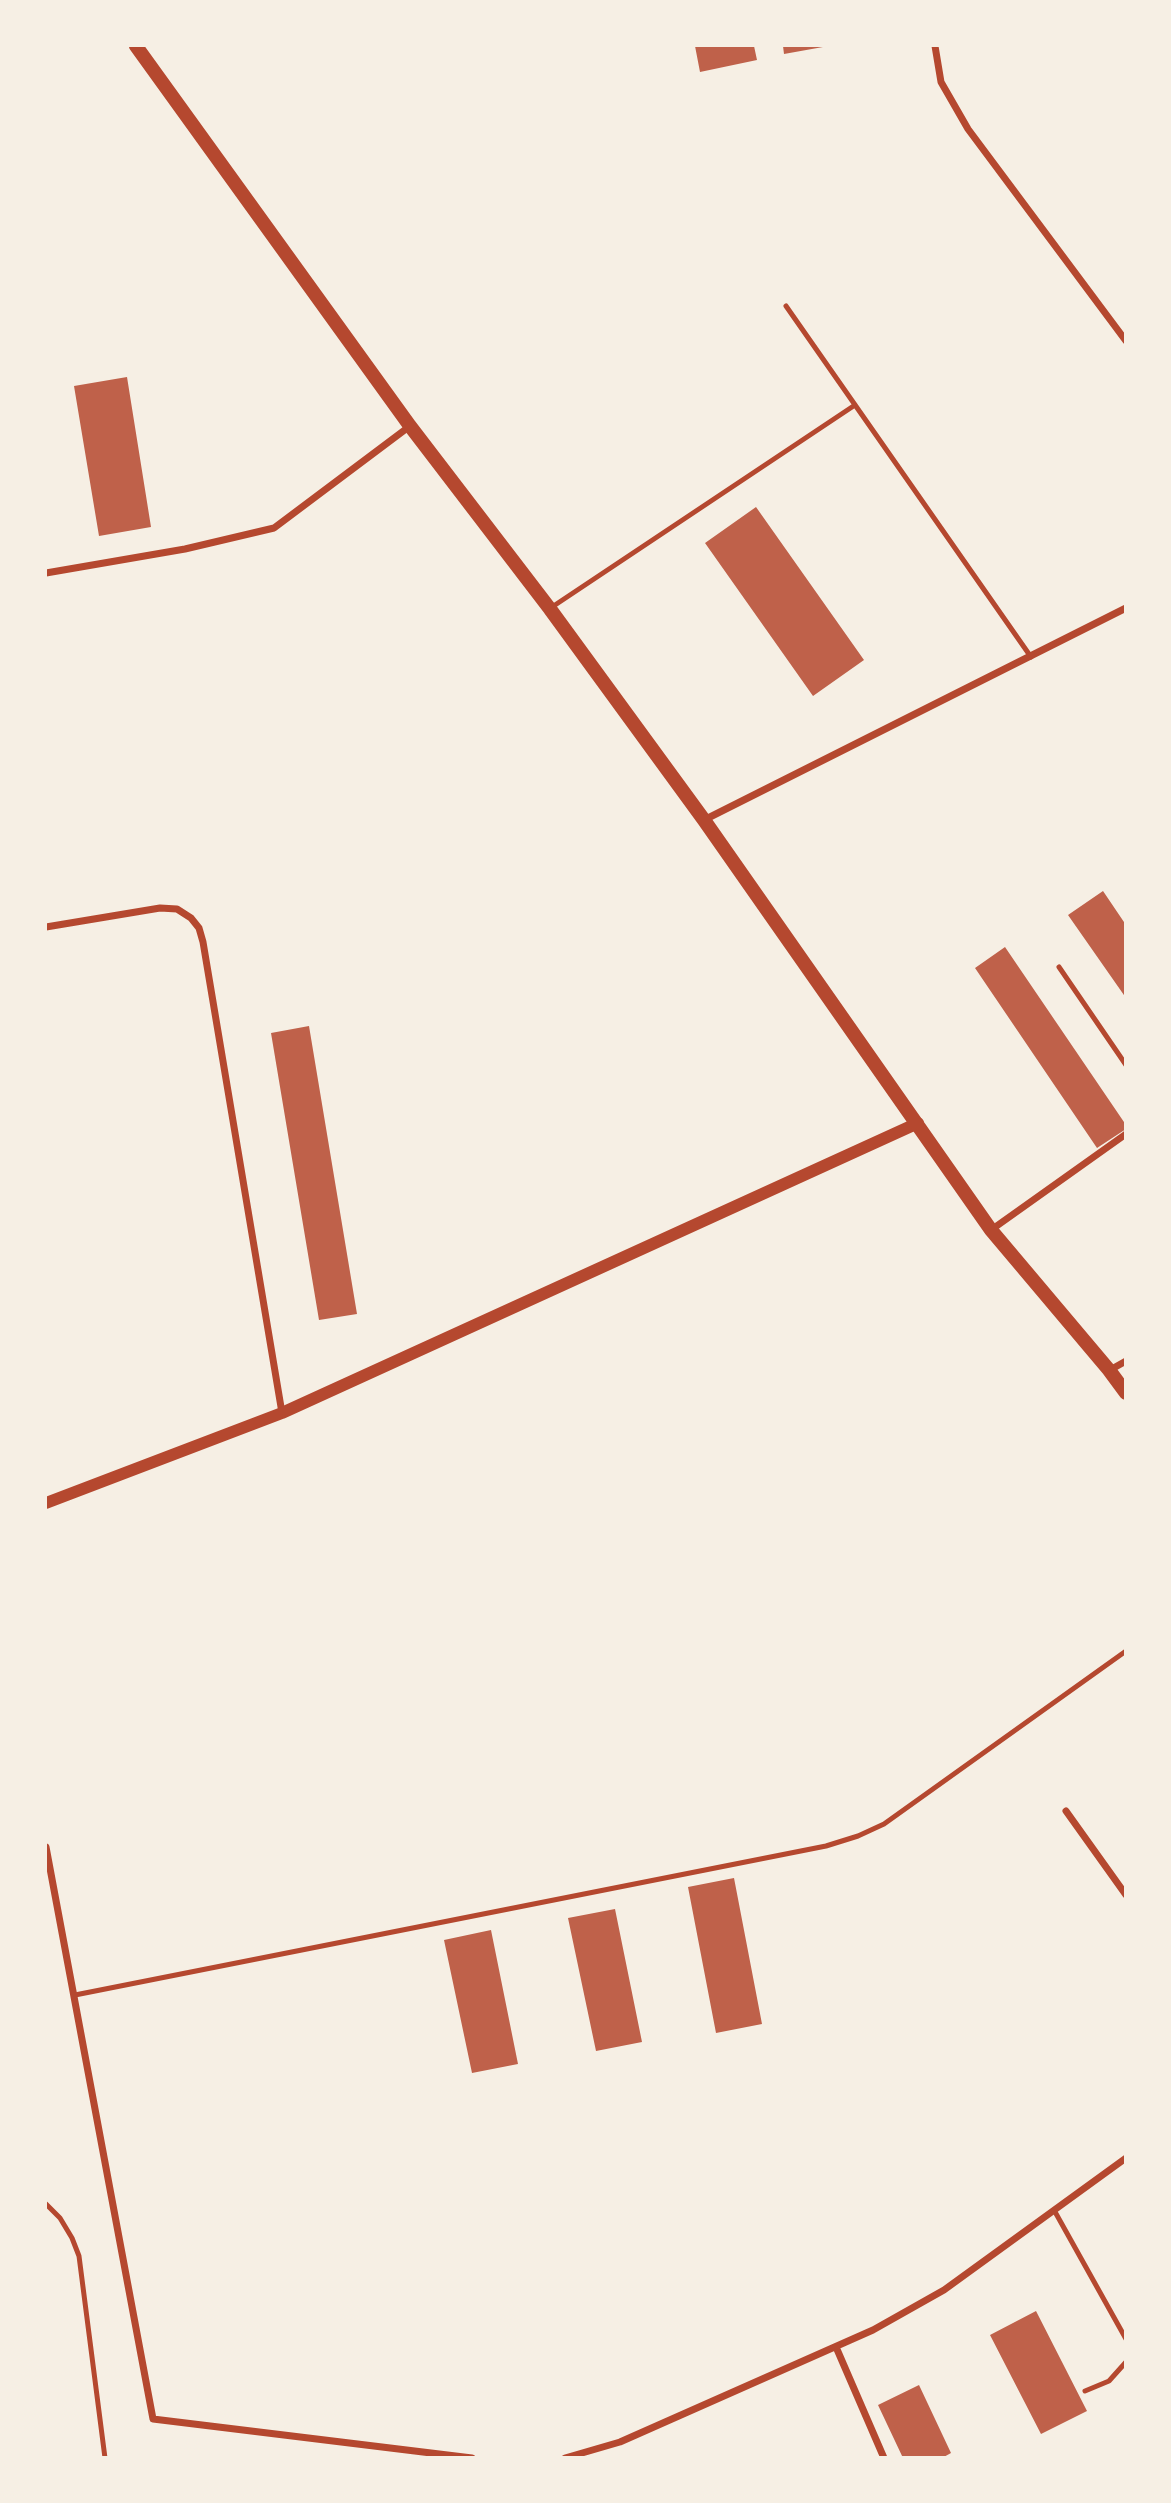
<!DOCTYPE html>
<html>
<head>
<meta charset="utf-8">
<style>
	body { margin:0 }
	#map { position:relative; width:1171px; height:2503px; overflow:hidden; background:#f6efe4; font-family:Bitter,serif }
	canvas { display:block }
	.frame { position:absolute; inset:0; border:47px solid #f6efe4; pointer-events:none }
</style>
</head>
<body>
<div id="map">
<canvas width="1171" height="2503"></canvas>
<div class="frame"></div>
</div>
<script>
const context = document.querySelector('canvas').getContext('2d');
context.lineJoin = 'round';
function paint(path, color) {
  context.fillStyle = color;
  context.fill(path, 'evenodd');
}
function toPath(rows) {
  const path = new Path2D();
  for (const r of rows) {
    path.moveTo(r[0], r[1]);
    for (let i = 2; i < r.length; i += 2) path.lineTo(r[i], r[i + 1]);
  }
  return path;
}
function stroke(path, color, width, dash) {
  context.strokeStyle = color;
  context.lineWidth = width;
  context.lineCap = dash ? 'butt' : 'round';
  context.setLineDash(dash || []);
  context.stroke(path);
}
paint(toPath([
	[695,46,754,46,757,60,700,72],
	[783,46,823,46,823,47,784,54],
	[127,377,151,527,99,536,74,386],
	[756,507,864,660,813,696,705,543],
	[1103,891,1126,925,1126,998,1068,915],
	[1005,947,1126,1125,1126,1129,1097,1148,975,968],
	[309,1026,357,1314,319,1320,271,1033],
	[734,1878,762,2024,716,2033,688,1887],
	[615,1909,642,2042,596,2051,568,1918],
	[491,1930,518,2064,472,2073,444,1940],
	[1036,2311,1087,2411,1041,2434,990,2335],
	[919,2385,951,2453,942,2458,903,2458,878,2405]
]), '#bf614a');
stroke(toPath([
	[786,306,1031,657],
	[552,607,855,405],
	[1059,967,1126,1065],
	[75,1995,826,1846,858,1836,884,1824,1126,1651],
	[46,2204,60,2218,72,2238,79,2256,105,2458],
	[1054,2210,1126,2339],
	[1085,2391,1109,2381,1126,2362]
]), '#b5482f', 5);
stroke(toPath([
	[935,46,941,82,968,129,1126,341],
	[46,573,185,549,274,528,410,426],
	[704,820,1126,608],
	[46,927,160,908,177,909,191,918,199,928,203,942,282,1413],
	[991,1230,1126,1134],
	[1110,1370,1126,1361],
	[1066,1811,1126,1895],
	[46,1847,153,2419,472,2458],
	[836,2347,884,2458],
	[565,2458,620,2442,873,2330,944,2290,1126,2158]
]), '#b5482f', 7);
stroke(toPath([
	[46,1503,282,1413,918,1123]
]), '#b5482f', 12);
stroke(toPath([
	[136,46,410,426,550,609,704,820,991,1230,1109,1370,1126,1393]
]), '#b5482f', 14);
</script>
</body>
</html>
